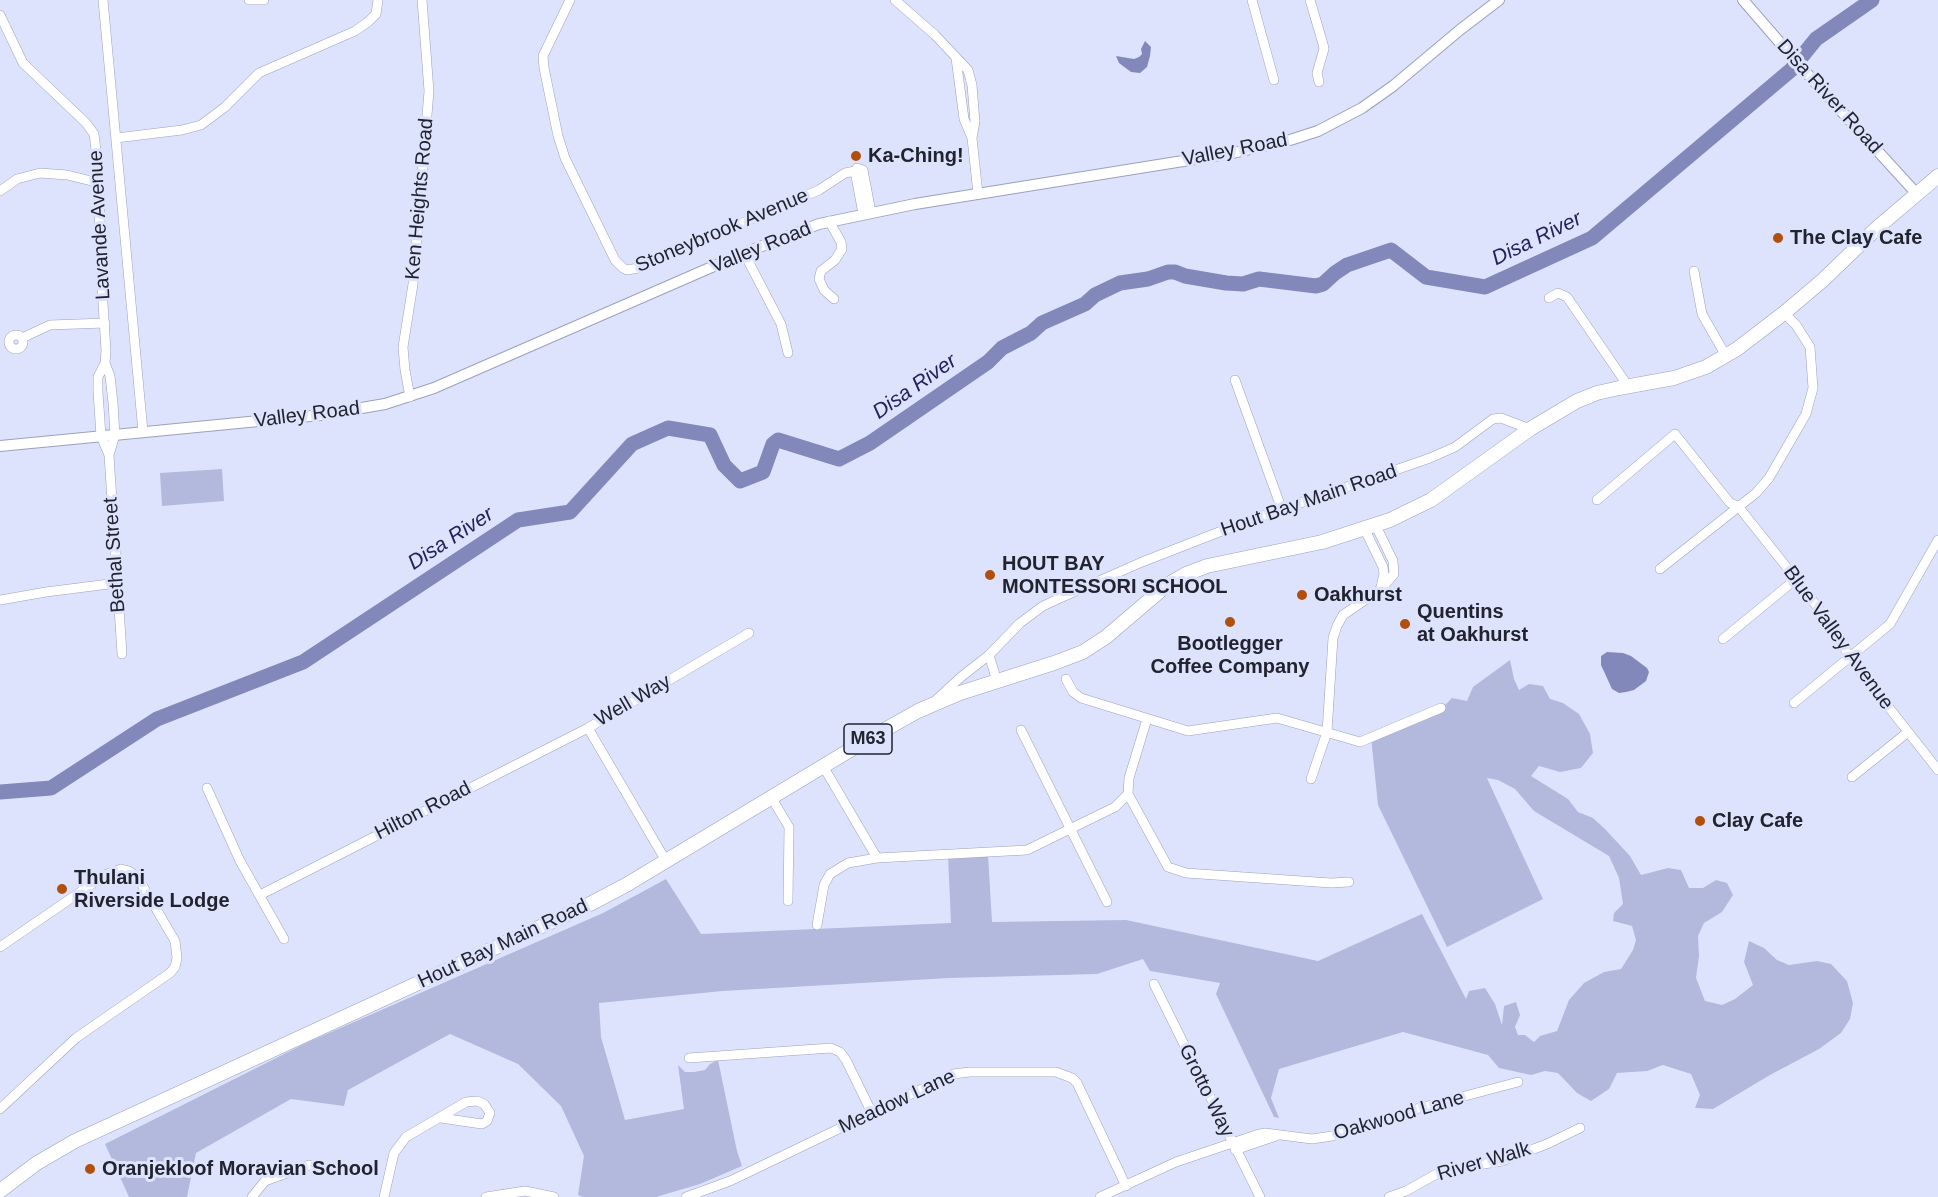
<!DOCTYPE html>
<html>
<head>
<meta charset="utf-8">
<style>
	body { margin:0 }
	canvas { display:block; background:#dee3fd }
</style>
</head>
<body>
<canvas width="1938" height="1197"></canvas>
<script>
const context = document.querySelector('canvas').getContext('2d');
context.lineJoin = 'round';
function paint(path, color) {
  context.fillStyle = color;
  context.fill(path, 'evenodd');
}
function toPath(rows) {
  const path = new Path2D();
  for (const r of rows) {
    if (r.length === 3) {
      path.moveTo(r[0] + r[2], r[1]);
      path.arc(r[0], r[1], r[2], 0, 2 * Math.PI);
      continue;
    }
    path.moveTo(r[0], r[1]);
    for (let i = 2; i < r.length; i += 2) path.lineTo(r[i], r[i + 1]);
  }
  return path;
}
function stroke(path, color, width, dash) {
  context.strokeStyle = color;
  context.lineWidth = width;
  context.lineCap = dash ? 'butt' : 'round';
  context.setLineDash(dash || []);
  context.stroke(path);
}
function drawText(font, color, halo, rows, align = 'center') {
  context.font = font + ' Helvetica,sans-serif';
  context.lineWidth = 6;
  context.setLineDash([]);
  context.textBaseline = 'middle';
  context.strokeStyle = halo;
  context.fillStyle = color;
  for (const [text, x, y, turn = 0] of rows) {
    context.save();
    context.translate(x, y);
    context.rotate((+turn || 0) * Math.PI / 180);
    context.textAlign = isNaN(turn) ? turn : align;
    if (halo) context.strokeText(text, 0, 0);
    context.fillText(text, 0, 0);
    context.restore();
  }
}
paint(toPath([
	[222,469,224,501,162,506,160,473],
	[1510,660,1514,679,1519,690,1529,684,1543,686,1550,699,1563,703,1579,714,1590,734,1593,753,1581,768,1560,772,1539,766,1531,776,1568,799,1578,812,1593,818,1605,829,1630,856,1641,875,1668,868,1681,870,1689,888,1703,888,1716,880,1727,883,1733,895,1722,912,1704,923,1698,936,1699,956,1696,978,1705,1001,1722,1005,1735,999,1753,985,1744,962,1749,941,1764,948,1777,960,1789,965,1817,961,1831,964,1847,981,1853,1003,1850,1019,1841,1033,1819,1049,1770,1075,1713,1109,1695,1108,1700,1095,1691,1074,1663,1065,1647,1071,1617,1073,1609,1089,1591,1101,1577,1093,1558,1073,1545,1071,1531,1075,1499,1068,1488,1055,1403,1032,1279,1069,1271,1098,1279,1118,1274,1117,1216,994,1220,983,1150,971,1143,959,1097,974,949,978,723,991,599,1003,601,1037,625,1120,684,1109,678,1065,685,1072,694,1072,705,1070,710,1064,718,1060,737,1151,742,1166,700,1184,656,1197,583,1197,578,1195,584,1156,561,1106,518,1064,450,1034,348,1090,344,1106,291,1099,196,1153,187,1197,129,1197,105,1144,306,1043,603,913,666,879,701,934,951,923,948,856,988,854,992,922,1126,920,1318,961,1422,914,1466,999,1469,991,1485,988,1495,1004,1502,1025,1504,1006,1516,1002,1520,1015,1515,1027,1518,1035,1525,1035,1534,1042,1540,1036,1557,1031,1569,1000,1584,983,1604,972,1621,969,1633,950,1636,940,1632,926,1613,921,1614,913,1623,904,1619,878,1609,856,1534,811,1515,789,1498,780,1487,778,1543,899,1447,947,1378,805,1371,737,1445,705,1452,698,1467,701,1473,687]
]), '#b3b9dd');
paint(toPath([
	[1145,41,1151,47,1150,56,1147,67,1140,73,1131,72,1119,63,1116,56,1134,59,1139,57,1142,54,1141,49],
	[1607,652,1623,653,1631,656,1647,668,1649,672,1646,681,1634,690,1626,692,1619,693,1612,689,1601,665,1601,656]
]), '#8289ba');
stroke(toPath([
	[0,792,51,788,157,719,303,662,518,520,570,512,632,444,668,428,710,435,724,465,740,481,763,472,773,444,778,440,839,459,870,443,988,362,1002,348,1031,333,1042,323,1085,304,1095,295,1120,283,1148,279,1168,272,1175,272,1185,276,1226,283,1243,284,1259,279,1316,286,1323,284,1335,273,1347,265,1391,250,1426,277,1485,287,1592,238,1791,70,1816,39,1872,0]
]), '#8289ba', 15);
const minor = toPath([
	[103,0,143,432],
	[249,0,264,0],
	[570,0,543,56,544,68,558,136,565,158,615,260,623,268,627,270,638,268,819,190,845,173,855,171,857,168,863,170,871,212],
	[895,0,935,35,968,70,972,85,975,122,972,138],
	[1252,0,1274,80],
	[1310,0,1323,44,1324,49,1317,73,1319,82],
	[0,15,23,63,86,123,94,134,100,183,99,240,106,351,105,363,98,377,98,392,101,436,109,455],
	[956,58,964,119,972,138,978,194],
	[116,138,182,130,201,125,225,107,259,73,355,31,368,22,376,14,378,0],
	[855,171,863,214],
	[0,191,17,179,40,173,67,175,100,183],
	[829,221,841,242,842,249,835,260,821,271,819,279,824,290,834,299],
	[744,253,781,324,788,353],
	[1694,271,1702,314,1726,356],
	[1549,298,1558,293,1567,297,1628,386],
	[16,342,7],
	[22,338,50,325,105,323],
	[105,363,110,376,113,403,115,435,109,455,122,654],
	[1235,380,1282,510],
	[410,397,405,370,403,347,413,284,429,91,422,0],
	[1597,500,1675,434,1730,503,1738,506,1796,579,1835,630,1850,658,1938,770],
	[1365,530,1383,567,1384,574,1381,587],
	[1660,569,1756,493,1769,478,1806,414,1813,388,1810,347,1796,325,1784,313],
	[0,600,46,592,117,583],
	[1723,639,1796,579],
	[1066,679,1073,692,1081,698,1188,731,1277,718,1360,742,1441,708],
	[997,681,989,655,1020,623,1043,606,1058,599,1142,562,1237,525,1430,458,1455,447,1493,419,1501,418,1530,429],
	[936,700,961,677,989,655],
	[1794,703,1890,624,1938,540],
	[1147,719,1129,778,1128,794,1168,867,1186,873,1331,883,1349,882],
	[588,728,666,861],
	[1021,730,1107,902],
	[823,766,877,858,1027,850,1115,807,1128,794],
	[1852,777,1908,732],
	[1311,779,1327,732,1333,638,1337,626,1343,615,1381,589,1394,574,1393,561,1376,526],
	[207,788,240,861,284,939],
	[771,797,789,827,788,901],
	[260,895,588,728,749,633],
	[817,925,824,885,830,874,848,863,877,858],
	[0,947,105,875,121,869,129,871,138,878,175,941,177,958,175,967,170,973,76,1038,0,1109],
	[1154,984,1260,1197],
	[689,1058,831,1048,840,1052,846,1060,872,1113],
	[1235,1150,1276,1136],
	[252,1197,265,1181,309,1165],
	[384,1197,394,1153,406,1137,466,1102,477,1101,484,1104,490,1113,487,1121,482,1124,441,1118],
	[486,1197,525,1191,554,1197],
	[686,1197,730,1181,953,1074,970,1072,1056,1072,1072,1078,1077,1083,1126,1186],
	[1100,1197,1176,1162,1256,1135,1265,1133,1312,1139,1332,1136,1416,1109,1518,1082],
	[1389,1197,1406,1191,1442,1171,1502,1161,1547,1144,1580,1128]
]);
const tertiary = toPath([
	[1743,0,1801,67,1916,193],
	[0,446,321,415,385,404,434,388,744,253,819,224,915,204,1233,153,1290,140,1318,131,1362,108,1393,86,1461,29,1499,0]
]);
const primary = toPath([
	[0,1191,37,1163,75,1141,590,904,626,885,870,738,918,711,960,693,1054,663,1083,652,1106,637,1167,585,1186,574,1207,566,1322,542,1390,520,1431,500,1530,429,1577,401,1597,393,1619,388,1674,378,1706,367,1737,349,1784,313,1823,280,1878,227,1938,176]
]);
stroke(minor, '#9ba0be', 10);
stroke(tertiary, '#9ba0be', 12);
stroke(primary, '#9ba0be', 15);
stroke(minor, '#fff', 9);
stroke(tertiary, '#fff', 10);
stroke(primary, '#fff', 14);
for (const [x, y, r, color] of [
	[856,156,6,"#b0500a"],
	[1778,238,6,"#b0500a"],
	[990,575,6,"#b0500a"],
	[1302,595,6,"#b0500a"],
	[1230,622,6,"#b0500a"],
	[1405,624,6,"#b0500a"],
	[1700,821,6,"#b0500a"],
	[62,889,6,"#b0500a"],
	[90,1169,6,"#b0500a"]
]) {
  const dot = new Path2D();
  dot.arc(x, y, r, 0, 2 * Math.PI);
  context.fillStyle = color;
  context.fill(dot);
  stroke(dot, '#dee3fd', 2);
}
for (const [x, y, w] of [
	[868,739,48]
]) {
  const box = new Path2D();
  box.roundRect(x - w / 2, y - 15, w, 30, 4.5);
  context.fillStyle = '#dee3fd';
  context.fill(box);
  stroke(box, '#21232f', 1.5);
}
drawText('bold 18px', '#21232f', null, [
	["M63",868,739]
]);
drawText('20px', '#21232f', '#dee3fd', [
	["Disa River Road",1829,97,48],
	["Valley Road",1235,150,-11],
	["Ken Heights Road",420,199,-85],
	["Lavande Avenue",100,225,-93],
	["Stoneybrook Avenue",722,231,-23],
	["Valley Road",761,248,-22],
	["Valley Road",307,415,-7],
	["Hout Bay Main Road",1309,501,-19],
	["Bethal Street",115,555,-94],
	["Blue Valley Avenue",1838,638,54],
	["Well Way",633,701,-30],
	["Hilton Road",423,811,-27],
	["Hout Bay Main Road",503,944,-25],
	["Grotto Way",1206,1091,64],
	["Meadow Lane",897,1102,-25],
	["Oakwood Lane",1399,1116,-16],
	["River Walk",1484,1162,-16]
]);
drawText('bold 20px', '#21232f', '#dee3fd', [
	["Ka-Ching!",868,156],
	["The Clay Cafe",1790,238],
	["HOUT BAY",1002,564],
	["MONTESSORI SCHOOL",1002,587],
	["Oakhurst",1314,595],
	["Quentins",1417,612],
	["at Oakhurst",1417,635],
	["Bootlegger",1230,644,"center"],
	["Coffee Company",1230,667,"center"],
	["Clay Cafe",1712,821],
	["Thulani",74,878],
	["Riverside Lodge",74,901],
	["Oranjekloof Moravian School",102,1169]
], 'left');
drawText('italic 21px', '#22225d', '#dee3fd', [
	["Disa River",1537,239,-26],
	["Disa River",915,387,-35],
	["Disa River",451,539,-33]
]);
</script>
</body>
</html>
